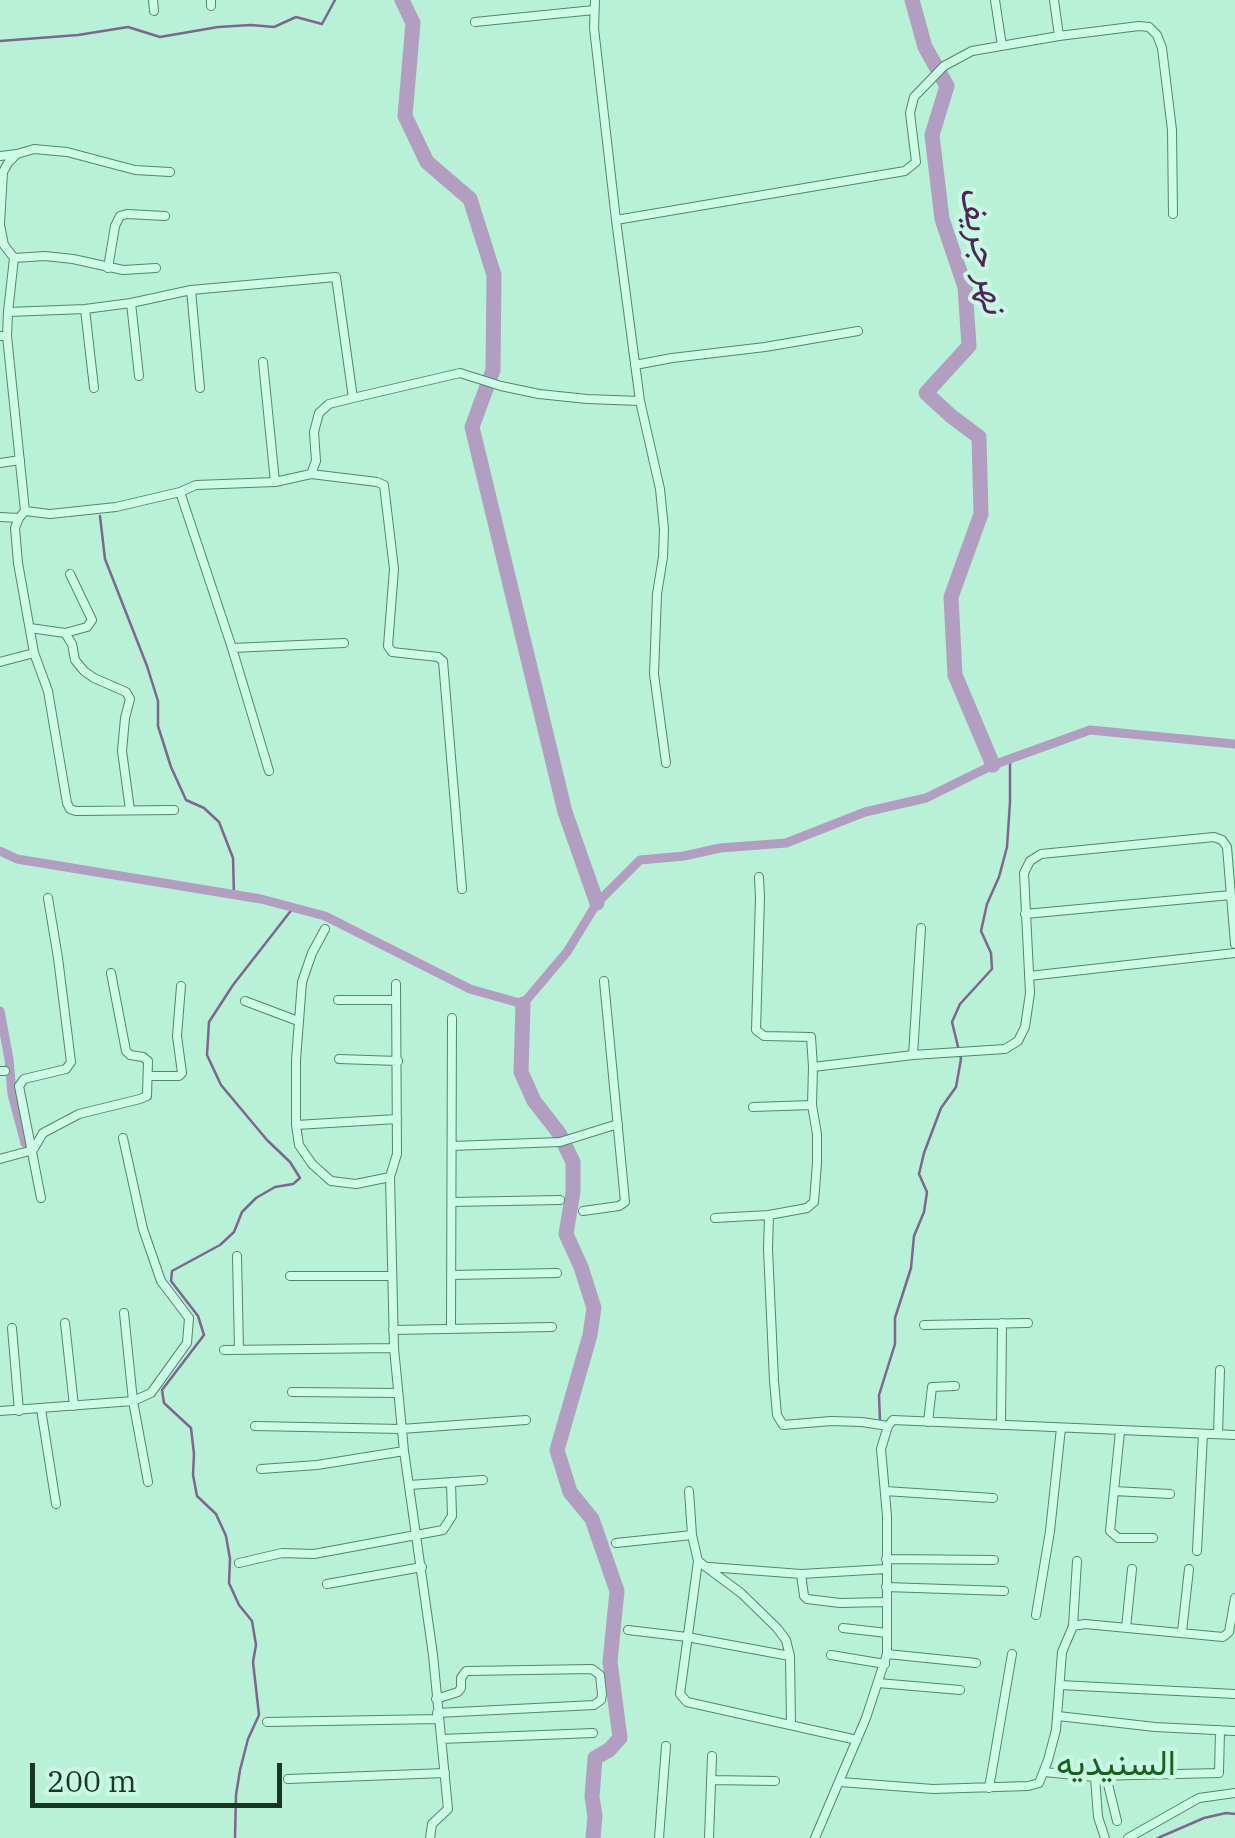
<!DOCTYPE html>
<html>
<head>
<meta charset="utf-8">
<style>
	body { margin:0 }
	#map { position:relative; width:1235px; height:1838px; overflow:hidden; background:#b9f0d8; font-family:"IBM Plex Serif",serif }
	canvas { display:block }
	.scale { position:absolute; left:30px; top:1763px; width:252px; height:45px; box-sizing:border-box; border:5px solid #193523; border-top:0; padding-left:12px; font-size:30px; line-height:35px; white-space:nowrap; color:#193523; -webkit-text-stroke:8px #c9f7e3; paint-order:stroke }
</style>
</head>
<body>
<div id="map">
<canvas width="1235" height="1838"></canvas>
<div class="scale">200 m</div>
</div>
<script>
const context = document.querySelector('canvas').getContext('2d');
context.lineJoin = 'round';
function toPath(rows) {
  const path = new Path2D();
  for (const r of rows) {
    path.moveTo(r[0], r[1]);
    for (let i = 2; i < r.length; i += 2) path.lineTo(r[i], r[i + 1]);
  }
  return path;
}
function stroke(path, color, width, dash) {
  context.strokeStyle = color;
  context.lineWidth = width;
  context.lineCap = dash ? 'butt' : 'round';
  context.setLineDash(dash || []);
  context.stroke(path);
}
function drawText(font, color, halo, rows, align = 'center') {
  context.font = font + ' "IBM Plex Serif",Vazirmatn,serif';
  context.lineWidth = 8;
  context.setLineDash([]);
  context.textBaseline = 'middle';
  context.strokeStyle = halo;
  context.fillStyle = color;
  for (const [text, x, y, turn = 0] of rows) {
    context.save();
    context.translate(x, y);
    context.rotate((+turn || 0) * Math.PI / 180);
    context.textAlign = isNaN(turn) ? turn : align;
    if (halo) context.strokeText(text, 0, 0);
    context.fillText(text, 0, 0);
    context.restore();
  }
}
stroke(toPath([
	[0,41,78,35,128,27,160,37,218,27,251,25,274,27,296,17,322,24,335,0],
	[100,516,105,559,147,666,158,701,158,726,171,767,186,800,204,808,219,822,233,858,234,895],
	[880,1421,879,1395,895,1344,895,1318,911,1268,914,1236,924,1212,927,1192,919,1174,924,1153,941,1108,956,1087,961,1059,952,1022,960,1004,992,969,991,953,981,931,987,904,999,877,1007,847,1010,802,1010,759],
	[235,1838,236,1795,240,1770,248,1739,259,1715,253,1662,256,1645,252,1621,239,1605,229,1583,230,1559,226,1536,216,1514,197,1496,193,1475,194,1454,191,1428,164,1403,162,1390,204,1335,198,1316,171,1281,172,1271,220,1245,234,1232,242,1212,256,1198,275,1187,293,1184,300,1178,290,1162,267,1140,221,1085,207,1055,209,1022,233,985,293,908],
	[1158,1838,1204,1818,1226,1813,1235,1814]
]), '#7e668d', 2.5);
stroke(toPath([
	[0,851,17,859,261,899,325,916,470,989,523,1004,567,952,597,903,640,860,684,856,720,848,786,843,865,812,926,798,993,765,1090,730,1235,744],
	[0,1011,9,1059,12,1094,25,1143]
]), '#b19ec0', 9);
stroke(toPath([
	[402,0,413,23,405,116,427,162,470,199,494,275,493,370,472,427,565,812,597,903],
	[912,0,925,47,947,86,932,135,942,219,965,287,969,346,926,393,951,416,979,437,981,514,951,597,955,675,993,765],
	[523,1004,521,1072,534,1101,559,1133,573,1162,573,1192,566,1234,581,1267,594,1308,590,1335,557,1450,570,1492,592,1519,617,1591,610,1662,620,1738,609,1750,595,1758,592,1797,595,1816,593,1838]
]), '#b19ec0', 15);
const minor = toPath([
	[153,0,154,11],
	[211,0,211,6],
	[595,0,594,28,616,220],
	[995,0,1002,46],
	[1054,0,1059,36],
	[475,22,594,10],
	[0,156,17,154],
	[0,223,3,172,8,163,17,154,34,149,67,152,135,170,170,172],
	[0,225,4,245,14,258,8,312],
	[14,258,45,256,73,259,123,270,156,268],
	[108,268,115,226,120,216,127,214,165,216],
	[191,290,200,388],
	[131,303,139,376],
	[85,309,94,388],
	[0,336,7,336,25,511,50,514,116,507,180,492,196,485,275,482,311,474,316,461,314,432,319,413,329,404,353,398,336,277,191,290,131,303,85,309,8,312,7,336],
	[263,362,275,482],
	[635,365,672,358,765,347,858,331],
	[353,398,460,373,501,386,539,394,587,399,640,401,616,220,905,171,916,162,910,113,914,97,944,66,972,51,1059,36,1139,26,1149,27,1157,35,1162,48,1172,130,1173,214],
	[640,401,660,489,664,529,663,557,657,594,654,674,666,763],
	[0,463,20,460],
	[311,474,377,482,384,485,394,569,388,646,392,652,438,657,443,661,462,889],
	[180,492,232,648,269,771],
	[25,511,19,518,15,528,18,563,34,653,48,691,67,803,70,809,76,811,174,810],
	[0,517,19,518],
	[30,628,65,633,72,644,75,660,84,671,94,678,126,692,130,699,125,718,122,751,130,810],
	[65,633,87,627,92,620,70,574],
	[232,648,344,643],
	[0,662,34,653],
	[759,877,760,898,756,1030,764,1036,811,1037,813,1067,812,1105,817,1134,817,1163,814,1202,807,1208,769,1215],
	[1025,914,1231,895],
	[325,929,312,953,302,982,296,1060,296,1125,299,1145,312,1164,331,1181,356,1184,390,1177],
	[1029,976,1235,953],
	[396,984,397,1154,390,1177,394,1348,404,1451,433,1655,448,1809,432,1824,430,1838],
	[338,1000,396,1000],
	[245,1001,298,1021],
	[913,1055,921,928],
	[339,1059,398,1061],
	[813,1067,913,1055,1005,1049,1018,1041,1025,1027,1030,993,1024,873,1030,861,1041,854,1214,837,1222,840,1227,847,1235,944],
	[0,1071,5,1071],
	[148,1076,179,1076,182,1073,177,1036,181,986],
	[753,1107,812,1105],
	[296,1125,397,1119],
	[452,1146,560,1142,618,1124],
	[0,1159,33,1150,43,1133,79,1114,140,1099,147,1096,148,1061,143,1057,130,1055,126,1051,111,973],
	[41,1198,19,1086,24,1079,66,1069,71,1062,58,958,48,898],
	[452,1202,560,1200],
	[583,1211,619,1206,625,1202,604,981],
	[715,1218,769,1215,768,1249,774,1381,777,1415,783,1425,831,1421,862,1422,888,1426,893,1420,1235,1435],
	[237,1256,239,1350],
	[451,1275,557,1273],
	[290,1276,392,1276],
	[124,1313,133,1401,148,1482],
	[65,1323,74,1406],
	[924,1325,1028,1323],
	[451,1327,452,1018],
	[12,1328,19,1411],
	[393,1330,552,1327],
	[224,1350,394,1348],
	[292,1392,398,1393],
	[41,1409,56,1504],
	[0,1411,133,1401,151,1393,187,1343,189,1318,161,1281,143,1229,123,1138],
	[928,1422,932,1387,955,1386],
	[1001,1425,1002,1323],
	[255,1426,401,1429,526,1420],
	[1120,1431,1110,1531,1118,1538,1153,1538],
	[1218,1434,1220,1370],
	[261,1469,317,1465,404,1451],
	[409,1485,483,1480],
	[689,1491,692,1535,698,1561,741,1593,777,1628,786,1640,790,1656,791,1724],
	[885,1491,993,1498],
	[1114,1491,1170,1494],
	[616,1543,692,1535],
	[1197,1551,1203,1434],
	[886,1559,994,1560],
	[698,1561,680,1694,687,1702,857,1740],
	[239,1563,282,1553,314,1554,443,1530,452,1516,451,1482],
	[709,1567,801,1574,886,1569],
	[801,1574,804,1596,807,1599,840,1603,887,1602],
	[327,1584,422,1567],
	[886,1587,1004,1591],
	[1036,1615,1050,1531,1061,1428],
	[1073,1626,1077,1561],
	[843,1628,887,1633],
	[1126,1628,1132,1569],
	[628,1630,687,1637,790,1656],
	[1182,1632,1189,1569],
	[887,1654,976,1663],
	[831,1655,885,1664],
	[878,1683,960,1690],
	[1060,1685,1235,1694],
	[436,1699,458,1692,461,1688,461,1678,466,1671,592,1669,600,1675,602,1694,601,1700,594,1705,437,1713],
	[1058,1716,1155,1727,1235,1731],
	[267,1722,438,1719],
	[441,1739,593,1733],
	[1044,1772,1095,1777,1098,1817,1105,1838],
	[1094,1776,1219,1773,1220,1730],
	[1106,1776,1117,1821],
	[288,1779,445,1773],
	[711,1780,775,1781],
	[840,1782,933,1789,1028,1786,1039,1783,1048,1760,1056,1730,1062,1652,1073,1626,1085,1624,1223,1637,1229,1632,1235,1598],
	[989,1788,1012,1654],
	[659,1838,666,1746],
	[709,1838,712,1756],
	[815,1838,866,1718,887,1654,887,1516,881,1449,888,1426],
	[1128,1838,1199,1798,1235,1793]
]);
stroke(minor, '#538768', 10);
stroke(minor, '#ccfbe7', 8);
drawText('italic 35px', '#4c2756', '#c9f7e3', [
	["نهر جريف",982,250,79]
]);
drawText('35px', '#16641c', '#c9f7e3', [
	["السنيديه",1116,1765]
]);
</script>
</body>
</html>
